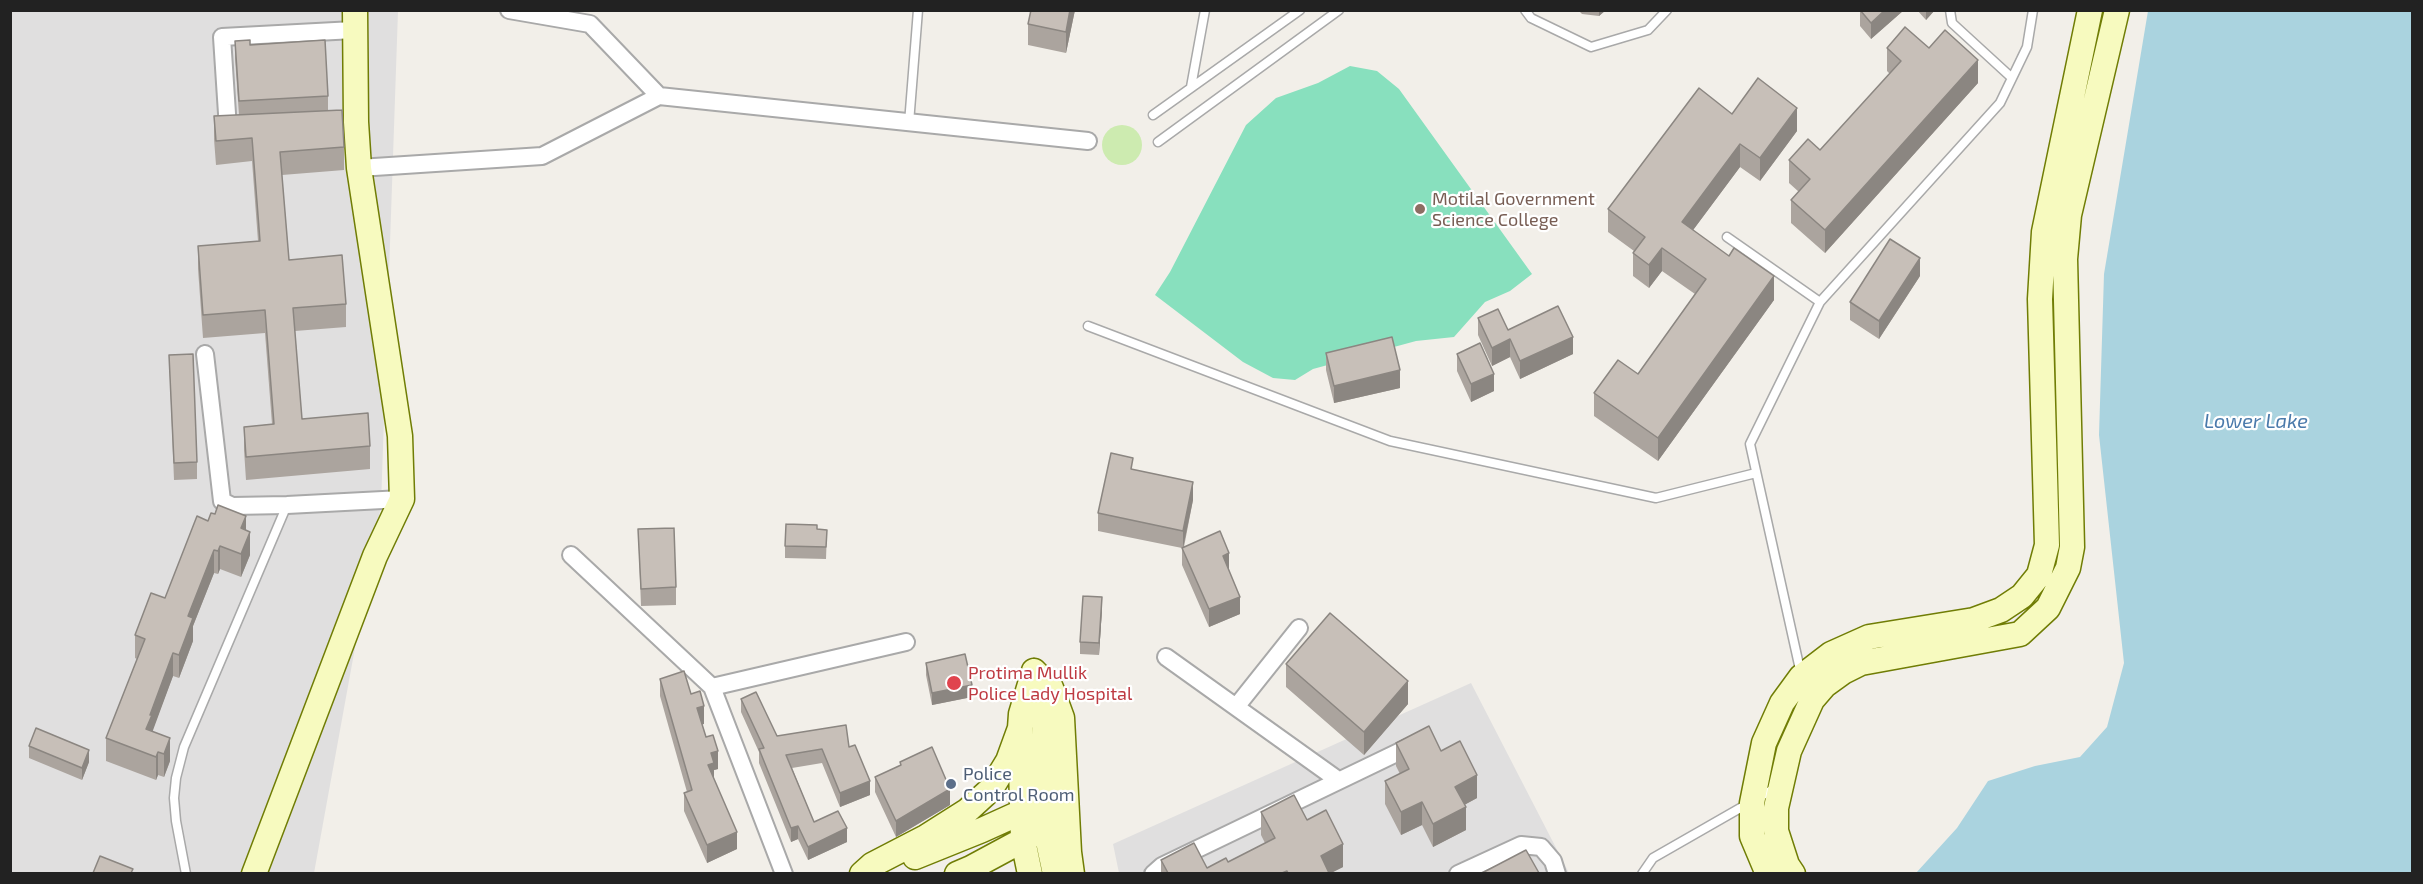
<!DOCTYPE html>
<html>
<head>
<meta charset="utf-8">
<style>
	body { margin:0 }
	#map { position:relative; width:2423px; height:884px; overflow:hidden; background:#f2efe9; font-family:"Exo 2",sans-serif }
	canvas { display:block }
	.frame { position:absolute; inset:0; border:12px solid #222; pointer-events:none }
</style>
</head>
<body>
<div id="map">
<canvas width="2423" height="884"></canvas>
<div class="frame"></div>
</div>
<script>
const context = document.querySelector('canvas').getContext('2d');
context.lineJoin = 'round';
function paint(path, color) {
  context.fillStyle = color;
  context.fill(path, 'evenodd');
}
function toPath(rows) {
  const path = new Path2D();
  for (const r of rows) {
    if (r.length === 3) {
      path.moveTo(r[0] + r[2], r[1]);
      path.arc(r[0], r[1], r[2], 0, 2 * Math.PI);
      continue;
    }
    path.moveTo(r[0], r[1]);
    for (let i = 2; i < r.length; i += 2) path.lineTo(r[i], r[i + 1]);
  }
  return path;
}
function stroke(path, color, width, dash) {
  context.strokeStyle = color;
  context.lineWidth = width;
  context.lineCap = dash ? 'butt' : 'round';
  context.setLineDash(dash || []);
  context.stroke(path);
}
function drawText(font, color, halo, rows, align = 'center') {
  context.font = font + ' "Exo 2",sans-serif';
  context.lineWidth = 4.5;
  context.setLineDash([]);
  context.textBaseline = 'middle';
  context.strokeStyle = halo;
  context.fillStyle = color;
  for (const [text, x, y, turn = 0] of rows) {
    context.save();
    context.translate(x, y);
    context.rotate((+turn || 0) * Math.PI / 180);
    context.textAlign = isNaN(turn) ? turn : align;
    if (halo) context.strokeText(text, 0, 0);
    context.fillText(text, 0, 0);
    context.restore();
  }
}
paint(toPath([
	[10,11,398,11,381,505,314,873,11,873],
	[1471,683,1569,873,1119,873,1113,844]
]), '#e0dfdf');
paint(toPath([
	[1122,145,20]
]), '#cdebb0');
paint(toPath([
	[1350,66,1377,71,1399,89,1532,274,1510,291,1485,302,1454,337,1416,341,1313,369,1295,380,1273,378,1243,362,1155,295,1170,272,1246,125,1276,98,1318,83]
]), '#88e0be');
paint(toPath([
	[2148,11,2412,11,2412,873,1916,873,1957,828,1988,781,2035,766,2080,757,2107,727,2124,663,2099,435,2104,274]
]), '#aad3df');
const lane = toPath([
	[1525,10,1531,18,1591,47,1648,30,1667,10],
	[1950,10,1952,23,2012,78],
	[1191,87,1205,10],
	[1153,115,1300,10],
	[909,123,918,10],
	[1158,142,1339,10],
	[1727,237,1820,302],
	[1088,326,1390,441,1656,498,1756,473],
	[1801,674,1750,444,1820,302,2000,103,2027,47,2033,10],
	[186,874,176,821,174,798,176,778,184,747,287,505],
	[1642,874,1653,858,1777,787]
]);
const street = toPath([
	[509,10,590,24,659,96],
	[236,128,228,129,222,37,354,30],
	[359,168,542,156,659,96,1088,141],
	[205,354,222,501,232,506,287,505,402,499],
	[571,555,712,687,784,874],
	[1166,657,1338,780],
	[712,687,906,642],
	[1236,707,1299,628],
	[1153,874,1162,866,1407,748],
	[1458,874,1521,845,1541,847,1553,861,1557,874]
]);
const secondary = toPath([
	[1034,671,1051,688,1062,718,1069,852,1072,874],
	[1037,685,1044,714,1045,827,1055,874],
	[915,857,982,830,1035,806],
	[254,874,375,556,402,499,400,436,359,168,356,122,355,10],
	[862,874,872,865,926,837,967,811,991,789,1008,761,1020,728],
	[957,874,971,868,1036,833],
	[1030,874,1023,840,1020,728,1021,714,1034,671],
	[1768,874,1752,836,1752,803,1764,743,1782,703,1801,677,1831,654,1869,637,1974,620,2001,610,2022,596,2039,575,2047,545,2040,299,2044,232,2090,10],
	[1793,874,1787,865,1776,831,1776,808,1789,751,1812,700,1825,685,1843,672,1861,663,2020,634,2048,608,2068,568,2072,547,2065,259,2069,215,2117,10]
]);
stroke(lane, '#a9a9a9', 11);
stroke(street, '#a9a9a9', 20);
stroke(secondary, '#707d05', 27);
stroke(lane, '#fff', 8);
stroke(street, '#fff', 16);
stroke(secondary, '#f7fabf', 24);
paint(toPath([
	[1075,10,1066,53,1028,45,1028,24],
	[1578,10,1606,10,1599,16,1582,14],
	[1860,10,1904,10,1871,39,1860,26],
	[1917,10,1935,10,1926,20],
	[235,41,250,45,328,96,328,111,344,147,344,170,282,175,289,260,346,304,346,327,295,331,302,419,370,446,370,469,246,480,244,450,244,427,272,424,265,333,203,338,198,269,198,246,258,241,252,161,216,165,214,139,214,116,239,115,235,58],
	[1887,48,1929,48,1978,83,1825,253,1791,223,1791,200,1799,192,1789,183,1789,160,1820,150,1890,74,1887,71],
	[1732,114,1797,131,1760,181,1740,167,1693,230,1774,300,1658,461,1594,416,1594,393,1638,374,1695,294,1662,271,1649,288,1633,276,1633,253,1634,251,1608,232,1608,209],
	[1920,276,1879,339,1850,320,1850,302],
	[1478,318,1508,330,1573,354,1520,379,1510,357,1492,366,1478,335],
	[1326,353,1400,388,1334,403,1326,370],
	[1457,354,1494,391,1471,402,1457,371],
	[169,355,197,462,197,479,174,480],
	[1133,469,1193,500,1184,547,1229,571,1240,614,1209,627,1182,565,1182,548,1098,531,1098,513],
	[208,521,246,530,250,555,241,577,220,569,218,574,214,573,193,626,193,641,179,678,173,676,152,731,170,761,164,777,158,775,156,780,106,761,106,738,137,659,135,658,135,635,165,598],
	[638,529,676,587,676,605,641,606],
	[817,529,827,530,826,559,785,558,785,546],
	[1102,609,1099,655,1080,654,1080,642],
	[926,663,972,697,932,705,926,675],
	[1286,664,1408,704,1364,755,1286,687],
	[660,679,691,694,704,724,702,724,706,737,718,769,714,770,714,779,737,849,707,863,684,811,684,793,687,792,660,696],
	[741,699,777,736,849,747,870,795,840,807,822,763,792,768,814,822,847,842,808,860,798,839,791,842,759,763,759,752,741,712],
	[1396,743,1441,751,1477,798,1464,805,1466,830,1433,847,1422,825,1401,835,1385,804,1385,781,1400,774,1396,766],
	[29,746,89,762,82,780,29,758],
	[900,762,950,805,896,837,875,792,875,777,900,766],
	[1261,812,1307,820,1343,867,1331,873,1161,873,1161,860,1207,868,1228,862,1265,843,1261,835]
]), '#aba49e');
paint(toPath([
	[1070,10,1075,10,1066,53,1066,32],
	[1599,10,1606,10,1599,16],
	[1885,10,1904,10,1871,39,1871,23],
	[1926,10,1935,10,1926,20],
	[1978,60,1978,83,1825,253,1825,230],
	[1797,108,1797,131,1760,181,1760,158],
	[1740,144,1740,167,1682,245,1682,222],
	[1662,248,1662,271,1649,288,1649,265],
	[1920,258,1920,276,1879,339,1879,321],
	[1774,276,1774,300,1658,461,1658,438],
	[1573,337,1573,354,1520,379,1520,361],
	[1510,339,1510,357,1492,366,1492,348],
	[1400,370,1400,388,1334,403,1334,386],
	[1494,374,1494,391,1471,402,1471,384],
	[1193,482,1193,500,1183,548,1183,531],
	[246,516,246,539,241,528],
	[250,532,250,555,241,577,241,554],
	[220,546,220,569,218,574,218,551],
	[214,550,214,573,193,626,193,641,179,678,179,655,188,616],
	[1229,553,1229,571,1223,574,1223,556],
	[1102,597,1102,609,1099,655,1099,643],
	[1240,597,1240,614,1209,627,1209,609],
	[173,653,173,676,152,733,146,729,150,715],
	[1408,681,1408,704,1364,755,1364,732],
	[972,685,972,697,932,705,932,693],
	[704,706,704,724,697,726,697,708],
	[170,738,170,761,164,777,164,754],
	[89,750,89,762,82,780,82,768],
	[718,751,718,769,714,770,714,781,708,765,711,753],
	[158,752,158,775,156,780,156,757],
	[1477,775,1477,798,1455,810,1455,787],
	[870,781,870,795,840,807,840,793],
	[950,789,950,805,896,837,896,821],
	[1422,802,1422,825,1401,835,1401,812],
	[1466,807,1466,830,1433,847,1433,824],
	[798,826,798,839,791,842,791,828],
	[847,828,847,842,808,860,808,847],
	[737,832,737,849,707,863,707,845],
	[1343,844,1343,867,1331,873,1321,873,1321,856]
]), '#8b8681');
const building = toPath([
	[1031,10,1070,10,1066,32,1028,24,1031,10],
	[1860,10,1885,10,1871,23,1860,10],
	[1905,27,1929,48,1945,30,1978,60,1825,230,1791,200,1810,179,1789,160,1808,139,1820,150,1901,61,1887,48,1905,27],
	[250,40,250,45,325,40,328,96,239,101,235,41,250,40],
	[1758,78,1797,108,1760,158,1740,144,1682,222,1729,256,1734,248,1774,276,1658,438,1594,393,1618,360,1638,374,1706,279,1662,248,1649,265,1633,253,1645,237,1608,209,1699,88,1732,114,1758,78],
	[342,110,344,147,280,152,289,260,342,255,346,304,293,308,302,419,368,413,370,446,246,457,244,427,274,424,265,310,203,315,198,246,260,241,252,138,216,141,214,116,342,110],
	[1890,239,1920,258,1879,321,1850,302,1890,239],
	[1558,306,1573,337,1520,361,1510,339,1492,348,1478,318,1498,309,1508,330,1558,306],
	[1392,337,1400,370,1334,386,1326,353,1392,337],
	[1480,343,1494,374,1471,384,1457,354,1480,343],
	[193,354,197,462,174,463,169,355,193,354],
	[1111,453,1133,458,1131,469,1193,482,1183,531,1098,513,1111,453],
	[218,505,246,516,241,528,250,532,241,554,220,546,218,551,214,550,188,616,193,618,179,655,173,653,150,715,152,715,146,729,170,738,164,754,158,752,156,757,106,738,145,639,135,635,151,593,165,598,197,516,208,521,211,513,215,514,218,505],
	[786,524,817,525,817,529,827,530,826,547,785,546,786,524],
	[674,528,676,587,641,589,638,529,674,528],
	[1220,531,1229,553,1223,556,1240,597,1209,609,1182,548,1220,531],
	[1083,596,1102,597,1099,643,1080,642,1083,596],
	[1330,613,1408,681,1364,732,1286,664,1330,613],
	[965,654,972,685,932,693,926,663,965,654],
	[684,671,691,694,700,691,704,706,697,708,706,737,713,735,718,751,711,753,714,763,708,765,737,832,707,845,684,793,692,790,660,679,684,671],
	[756,692,777,736,846,725,849,747,855,745,870,781,840,793,822,749,786,755,814,822,838,811,847,828,808,847,798,826,791,828,759,749,764,748,741,699,756,692],
	[1429,726,1441,751,1460,741,1477,775,1455,787,1466,807,1433,824,1422,802,1401,812,1385,781,1409,769,1396,743,1429,726],
	[36,728,89,750,82,768,29,746,36,728],
	[932,747,950,789,896,821,875,777,901,765,900,762,932,747],
	[1294,795,1307,820,1326,810,1343,844,1321,856,1329,873,1288,873,1287,871,1282,873,1168,873,1161,860,1194,843,1207,868,1226,858,1228,862,1275,838,1261,812,1294,795],
	[1526,850,1539,873,1482,873,1526,850],
	[100,856,133,869,131,873,93,873,100,856]
]);
paint(building, '#c7bfb8');
stroke(building, '#8b8681', 1.5);
for (const [x, y, r, color] of [
	[1420,209,6,"#8d6e63"],
	[954,683,8,"#e0444e"],
	[951,784,6,"#5c6f8a"]
]) {
  const dot = new Path2D();
  dot.arc(x, y, r, 0, 2 * Math.PI);
  context.fillStyle = color;
  context.fill(dot);
  stroke(dot, '#fff', 2);
}
drawText('18px', '#785e54', '#fff', [
	["Motilal Government",1432,199],
	["Science College",1432,220]
], 'left');
drawText('18px', '#be3a42', '#fff', [
	["Protima Mullik",968,673],
	["Police Lady Hospital",968,694]
], 'left');
drawText('18px', '#4e5e75', '#fff', [
	["Police",963,774],
	["Control Room",963,795]
], 'left');
drawText('italic 20px', '#4a7aab', '#fff', [
	["Lower Lake",2256,421]
]);
</script>
</body>
</html>
